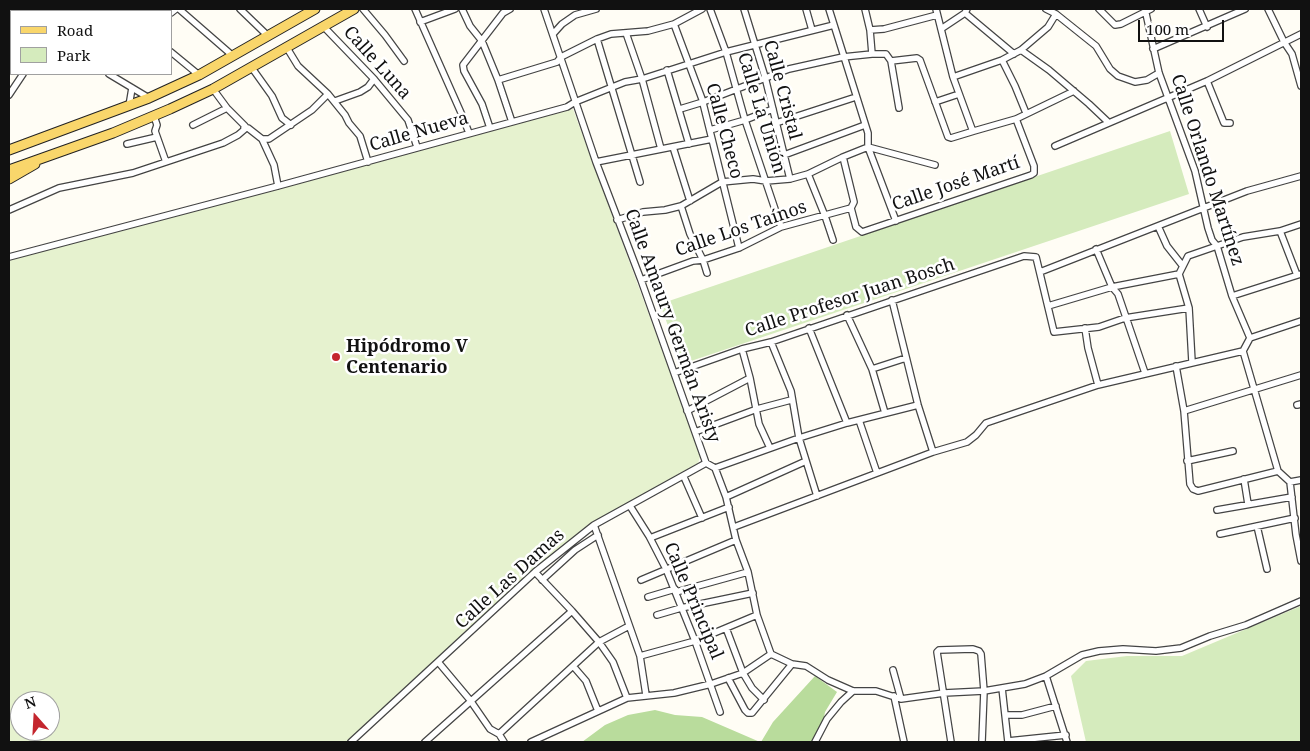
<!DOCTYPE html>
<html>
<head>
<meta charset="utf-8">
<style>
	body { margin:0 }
	#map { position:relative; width:1310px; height:751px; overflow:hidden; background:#fffdf5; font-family:"Noto Serif",serif }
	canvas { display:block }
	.frame { position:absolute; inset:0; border:10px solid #111; pointer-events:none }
	.legend { position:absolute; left:10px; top:10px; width:162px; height:65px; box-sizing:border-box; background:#fff; border:1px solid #a0a0a0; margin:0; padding:6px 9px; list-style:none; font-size:15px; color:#111 }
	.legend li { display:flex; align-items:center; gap:10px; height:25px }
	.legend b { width:25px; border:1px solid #a0a0a0 }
	.north { position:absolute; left:10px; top:691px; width:50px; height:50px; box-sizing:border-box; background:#fff; border:1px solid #a0a0a0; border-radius:50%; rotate:341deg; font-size:14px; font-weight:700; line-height:20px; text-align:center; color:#111 }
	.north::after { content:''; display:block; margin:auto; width:18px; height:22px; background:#c4262e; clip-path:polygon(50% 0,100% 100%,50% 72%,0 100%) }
	.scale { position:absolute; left:1138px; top:20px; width:86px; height:22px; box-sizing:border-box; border:2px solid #111; border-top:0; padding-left:6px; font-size:15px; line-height:18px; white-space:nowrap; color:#111; -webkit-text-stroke:4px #fff; paint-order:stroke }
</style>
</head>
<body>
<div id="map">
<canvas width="1310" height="751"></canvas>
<div class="frame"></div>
<ul class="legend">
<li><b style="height:6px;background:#f9d66b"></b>Road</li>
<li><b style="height:14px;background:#d5ebbd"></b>Park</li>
</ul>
<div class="north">N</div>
<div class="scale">100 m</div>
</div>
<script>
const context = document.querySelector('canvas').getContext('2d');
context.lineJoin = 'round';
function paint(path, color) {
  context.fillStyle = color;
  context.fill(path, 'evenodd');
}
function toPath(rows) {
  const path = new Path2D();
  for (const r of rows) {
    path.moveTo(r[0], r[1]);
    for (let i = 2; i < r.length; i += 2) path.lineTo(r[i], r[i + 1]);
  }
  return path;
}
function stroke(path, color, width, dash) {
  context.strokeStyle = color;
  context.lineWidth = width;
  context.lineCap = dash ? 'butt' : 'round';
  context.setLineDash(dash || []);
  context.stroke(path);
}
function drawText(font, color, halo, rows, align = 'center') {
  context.font = font + ' "Noto Serif",serif';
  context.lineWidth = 5;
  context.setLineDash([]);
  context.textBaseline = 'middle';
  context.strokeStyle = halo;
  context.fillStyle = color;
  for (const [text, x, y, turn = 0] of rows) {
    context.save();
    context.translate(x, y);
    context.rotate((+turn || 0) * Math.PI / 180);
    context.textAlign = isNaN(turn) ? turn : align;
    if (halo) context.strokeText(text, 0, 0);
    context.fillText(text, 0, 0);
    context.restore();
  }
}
paint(toPath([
	[1170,131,1189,194,682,364,660,304],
	[1301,606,1301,742,1086,742,1071,676,1086,661,1127,656,1182,656]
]), '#d5ebbd');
paint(toPath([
	[815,676,837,692,825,712,822,728,815,742,761,742,773,722],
	[655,710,675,715,702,717,760,742,582,742,605,725,628,715]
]), '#b9dc9c');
paint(toPath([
	[573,109,700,453,700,457,698,463,621,507,533,571,346,742,9,742,9,260],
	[20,701,50,701,50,731,20,731]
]), '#e6f2cf');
const street = toPath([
	[10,9,14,11],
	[179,9,233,56],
	[240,9,268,36],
	[363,9,385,35,404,61],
	[415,9,462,115,469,133],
	[462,9,470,26,482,41,498,80,512,122],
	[544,9,596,162,641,280,706,463,715,468,726,497,736,540,748,572,757,615,771,654,792,664,806,666,828,680,853,691,876,691,901,699,944,693,984,691,1025,684,1046,676,1082,655,1099,651,1123,649,1156,651,1181,648,1210,636,1246,625,1301,601],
	[710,9,726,52,745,120,781,227],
	[744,9,765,77,790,179],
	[806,9,812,30],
	[829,9,868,133,868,147,896,221],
	[865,9,870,30,872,54],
	[936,9,953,77,972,129,974,131,1016,119,1074,91],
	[1046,9,1056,14,1096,46,1110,69,1118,76,1135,82,1147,80,1159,73],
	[1099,9,1115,25,1121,24,1151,9],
	[1145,9,1159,73,1195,171,1208,228,1212,240,1217,246,1232,296,1250,338],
	[1199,9,1207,27],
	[1268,9,1284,42,1292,54,1301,86],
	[66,11,68,9],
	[118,11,120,9],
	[171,13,176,9],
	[965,13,1014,54],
	[9,19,11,15],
	[420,22,455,9],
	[674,24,702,99,739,248],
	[324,27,374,79,408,120,417,147],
	[941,29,965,13,967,9],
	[870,30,884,29,937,15],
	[626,33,642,79,661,149],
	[553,34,562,24,575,15,596,9],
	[597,39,640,182],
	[287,48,298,66,328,94,345,115,349,123,360,136,368,162],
	[1153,49,1245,9],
	[1021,50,1049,70,1089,104,1108,122],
	[171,52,199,75],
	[1002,60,1015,86,1026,113],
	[252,68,272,96,282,118,291,125],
	[667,70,689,144],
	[109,74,149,98],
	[953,77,1002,60,1021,50,1048,27,1056,14],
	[498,80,557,62,561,57,597,39,611,34,648,31,674,24,702,9],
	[1207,81,1224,123,1230,123],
	[213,89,227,108,245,126],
	[9,95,23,74],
	[335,101,360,92,368,87,374,79],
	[935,102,959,94],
	[129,106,132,88],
	[899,108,891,61,917,58,920,60,948,137,951,138,974,131],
	[680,109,703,102,789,69,843,57,872,54,886,54,891,61],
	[154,116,157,125,155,131,166,162],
	[776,123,856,97],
	[193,125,227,108],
	[244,128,248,128,262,139,269,139,312,110,328,94],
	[490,128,482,104,464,71,463,65,503,13,510,9],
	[710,130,745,120,773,109],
	[262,139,274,165,278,186],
	[127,144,157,137],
	[1055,146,1207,81,1301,34],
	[673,147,690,201],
	[784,155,865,125],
	[843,157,854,202,851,208],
	[596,162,712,139],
	[808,174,825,216,833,240],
	[681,206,690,234,703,260,707,273],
	[851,208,856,227,862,232,1031,175,1034,173,1034,166,1016,119],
	[9,210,59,188,133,173,223,143,238,135,245,129],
	[617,220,643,212,665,210,681,206,722,182,753,179,766,181,790,179,808,174,843,157,868,147,935,165],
	[1158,226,1167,246,1182,265],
	[1280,231,1297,275],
	[1096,249,1112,287,1118,294,1145,373],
	[9,257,278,186,567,107,575,102,625,82,642,79,726,52,834,25],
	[1040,272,1247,191,1301,176],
	[641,280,693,261,703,260,739,248,781,227,851,208],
	[1232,296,1301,274],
	[892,300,918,405,933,452],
	[1048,306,1112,287,1179,274],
	[847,315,872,369,885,413],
	[809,328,847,423],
	[1085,328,1088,348,1098,385],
	[771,342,791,391,799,438,817,496],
	[742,349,750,378,759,424,770,448],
	[1243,351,1278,471,1290,482,1296,535,1301,561],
	[1192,362,1189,308,1179,274,1188,256,1243,237,1280,231,1301,224],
	[1176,366,1184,411,1190,484,1193,489,1198,491,1278,471],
	[872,369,906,358],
	[674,373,742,349,771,342,1024,256,1036,257,1054,332,1099,327,1125,318,1189,308],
	[1297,405,1301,404],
	[687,411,750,378],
	[1184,411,1301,375],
	[859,420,877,473],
	[695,432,757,409,791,400],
	[1187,461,1233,451],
	[715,468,799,438,847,423,918,405],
	[684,477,702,518],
	[1244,479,1248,504],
	[1290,482,1301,480],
	[726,497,806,461],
	[630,506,649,536,666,569,695,641,720,712],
	[1217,510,1292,497],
	[594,525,640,656,646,695],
	[1257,526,1267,569],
	[734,527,933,452,967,442,976,435,986,423,1098,385,1243,351,1250,338,1301,321],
	[1220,534,1295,518],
	[650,538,729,507],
	[535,572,572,611,599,642,613,662,627,698],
	[542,580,575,550,598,535],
	[641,580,736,540],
	[676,592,748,572],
	[648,597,675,589],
	[657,615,681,608,753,593],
	[726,628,743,673,752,688,764,700],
	[640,656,695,641,757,615],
	[439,663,470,700,490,729,499,734,504,742],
	[573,666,586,681,598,711],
	[893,670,901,699],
	[1046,676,1067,742],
	[728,678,745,710,748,713,752,713,792,664],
	[1002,688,1008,742],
	[894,696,904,742],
	[1005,715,1022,715,1056,706],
	[499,734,599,642,629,626],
	[1008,741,1066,735],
	[351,742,535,572,594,525,706,463],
	[425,742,572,611],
	[531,742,627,698,674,693,711,684,743,673,771,654],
	[815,742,827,719,841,702,853,691],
	[951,742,937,652,939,650,973,649,979,651,981,654,984,691,982,742]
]);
const primary = toPath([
	[9,150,149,98,199,75,315,9],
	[9,170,113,133,170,109,213,89,354,9],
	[9,179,35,164]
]);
stroke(street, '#444', 8);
stroke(primary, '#222', 11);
stroke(street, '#fff', 5.5);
stroke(primary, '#f9d66b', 9);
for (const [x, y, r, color] of [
	[336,357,5,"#c4262e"]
]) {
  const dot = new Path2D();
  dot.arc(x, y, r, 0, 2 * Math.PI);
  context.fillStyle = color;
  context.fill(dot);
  stroke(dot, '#fff', 2);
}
drawText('18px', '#111', '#fff', [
	["Calle Luna",377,63,48],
	["Calle Cristal",782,90,75],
	["Calle La Unión",761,113,73],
	["Calle Checo",724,131,75],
	["Calle Nueva",419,132,-16],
	["Calle Orlando Martínez",1207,170,72],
	["Calle José Martí",956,184,-19],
	["Calle Los Taínos",741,229,-19],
	["Calle Profesor Juan Bosch",850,298,-18],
	["Calle Amaury Germán Aristy",672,326,70],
	["Calle Las Damas",510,579,-42],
	["Calle Principal",693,601,67]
]);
drawText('bold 18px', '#111', '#fff', [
	["Hipódromo V",346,347],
	["Centenario",346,368]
], 'left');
</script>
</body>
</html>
